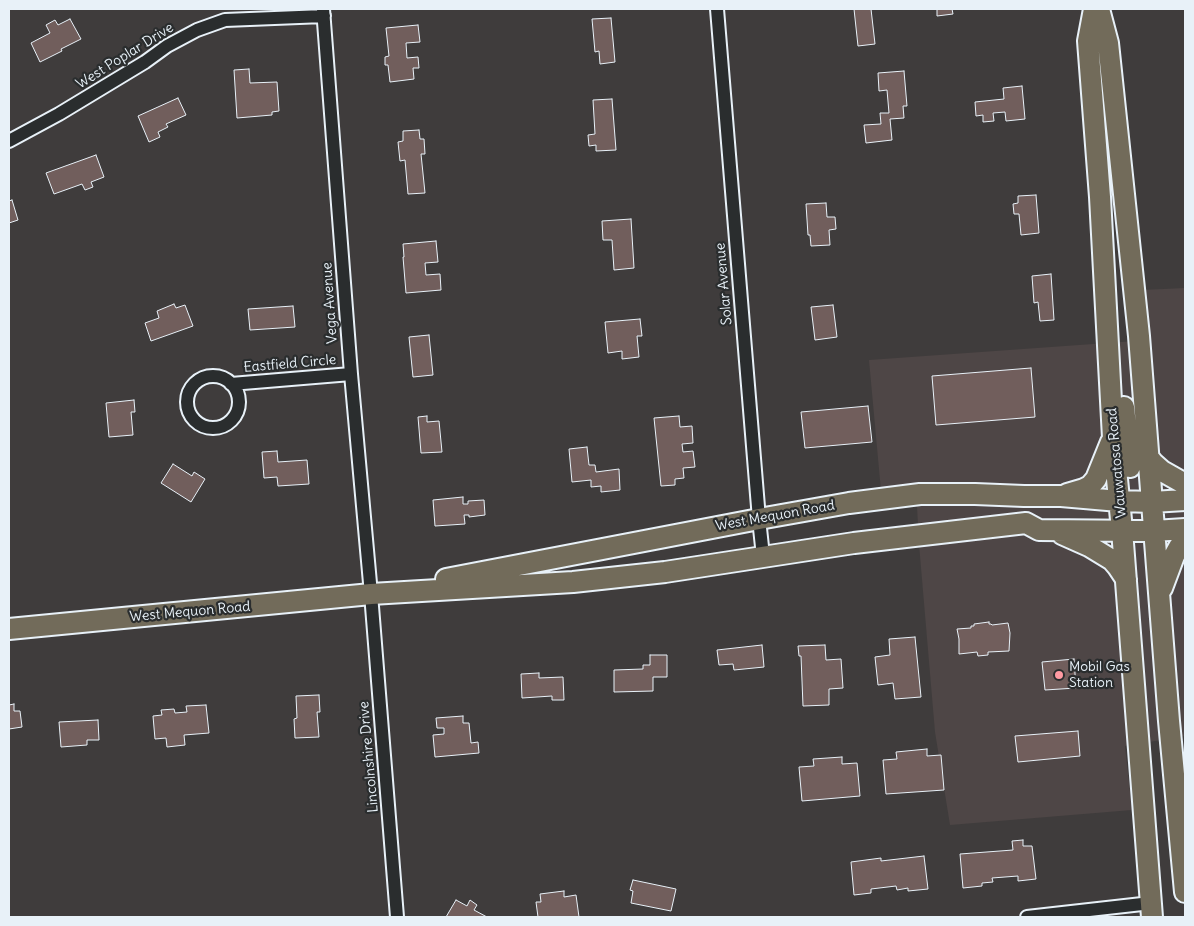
<!DOCTYPE html>
<html>
<head>
<meta charset="utf-8">
<style>
	body { margin:0 }
	#map { position:relative; width:1194px; height:926px; overflow:hidden; background:#3f3c3c; font-family:Delius,sans-serif }
	canvas { display:block }
	.frame { position:absolute; inset:0; border:10px solid #e8f1f8; pointer-events:none }
</style>
</head>
<body>
<div id="map">
<canvas width="1194" height="926"></canvas>
<div class="frame"></div>
</div>
<script>
const context = document.querySelector('canvas').getContext('2d');
context.lineJoin = 'round';
function paint(path, color) {
  context.fillStyle = color;
  context.fill(path, 'evenodd');
}
function toPath(rows) {
  const path = new Path2D();
  for (const r of rows) {
    if (r.length === 3) {
      path.moveTo(r[0] + r[2], r[1]);
      path.arc(r[0], r[1], r[2], 0, 2 * Math.PI);
      continue;
    }
    path.moveTo(r[0], r[1]);
    for (let i = 2; i < r.length; i += 2) path.lineTo(r[i], r[i + 1]);
  }
  return path;
}
function stroke(path, color, width, dash) {
  context.strokeStyle = color;
  context.lineWidth = width;
  context.lineCap = dash ? 'butt' : 'round';
  context.setLineDash(dash || []);
  context.stroke(path);
}
function drawText(font, color, halo, rows, align = 'center') {
  context.font = font + ' Delius,sans-serif';
  context.lineWidth = 4.5;
  context.setLineDash([]);
  context.textBaseline = 'middle';
  context.strokeStyle = halo;
  context.fillStyle = color;
  for (const [text, x, y, turn = 0] of rows) {
    context.save();
    context.translate(x, y);
    context.rotate((+turn || 0) * Math.PI / 180);
    context.textAlign = isNaN(turn) ? turn : align;
    if (halo) context.strokeText(text, 0, 0);
    context.fillText(text, 0, 0);
    context.restore();
  }
}
paint(toPath([
	[1185,288,1185,736,1125,746,1132,810,950,825,935,732,919,544,916,487,881,491,869,360,1149,340,1142,290]
]), '#4e4646');
const building = toPath([
	[854,9,871,9,875,44,858,46,854,9],
	[937,9,952,9,953,14,937,16,937,9],
	[611,18,615,62,600,64,599,51,595,52,592,19,611,18],
	[70,19,81,39,61,49,62,51,40,62,31,43,50,33,46,25,55,20,58,25,70,19],
	[418,25,420,42,406,43,407,58,418,57,419,68,413,68,414,79,390,82,388,65,385,65,385,57,389,56,386,28,418,25],
	[249,69,250,83,277,82,279,111,272,112,272,115,237,118,234,70,249,69],
	[904,71,907,106,903,106,904,118,890,119,892,140,866,143,864,125,881,124,880,113,889,113,887,90,879,91,878,73,904,71],
	[1022,86,1025,119,1006,121,1005,112,993,113,994,121,983,122,983,115,976,116,975,102,1004,99,1003,88,1022,86],
	[178,98,186,115,166,124,168,127,158,132,160,137,149,142,138,116,178,98],
	[612,99,616,150,596,151,596,145,589,146,588,135,595,134,593,100,612,99],
	[419,130,420,139,424,139,425,154,421,154,425,193,408,194,405,160,400,161,398,142,403,141,403,131,419,130],
	[96,155,104,177,91,182,93,187,85,190,82,184,54,194,46,173,96,155],
	[1036,195,1039,233,1021,235,1019,214,1014,214,1013,204,1018,203,1018,196,1036,195],
	[12,200,18,220,9,223,9,201,12,200],
	[826,203,827,217,835,217,836,229,829,230,830,245,811,246,810,235,808,235,806,204,826,203],
	[631,219,634,268,614,270,612,240,603,240,602,221,631,219],
	[436,241,438,262,425,263,426,275,440,274,441,290,406,293,403,257,404,257,403,244,436,241],
	[1051,274,1054,320,1040,321,1038,302,1034,303,1032,276,1051,274],
	[174,304,176,308,185,305,193,326,151,341,145,323,159,318,157,311,174,304],
	[833,305,837,337,815,340,811,307,833,305],
	[293,306,295,327,250,330,248,309,293,306],
	[640,319,642,336,637,336,639,357,622,359,622,351,608,353,605,322,640,319],
	[429,335,433,375,413,377,409,337,429,335],
	[1031,368,1035,417,936,425,932,376,1031,368],
	[134,400,135,412,131,412,133,435,109,437,106,403,134,400],
	[868,406,872,442,805,448,801,412,868,406],
	[427,416,427,422,439,421,442,452,421,453,418,417,427,416],
	[679,416,680,427,692,426,693,443,682,444,683,452,693,451,695,467,683,468,684,478,675,479,675,485,661,486,654,418,679,416],
	[587,447,589,465,595,465,596,472,619,469,620,490,601,492,601,486,591,487,591,480,572,482,569,449,587,447],
	[277,451,278,462,307,460,309,484,278,486,277,477,264,478,262,452,277,451],
	[173,464,192,476,194,472,205,479,191,502,161,483,173,464],
	[463,497,463,504,468,504,468,501,484,500,485,515,469,517,469,515,464,515,465,524,435,526,433,500,463,497],
	[989,622,989,624,991,624,992,625,1008,623,1010,633,1009,651,988,652,988,655,978,656,977,652,959,654,959,639,957,629,971,628,971,626,974,626,974,624,989,622],
	[915,637,921,697,895,699,893,683,878,685,875,657,890,655,889,639,915,637],
	[762,645,764,667,734,670,733,664,719,665,717,650,762,645],
	[825,645,826,660,841,659,843,688,829,689,829,705,803,706,801,656,799,656,798,646,825,645],
	[650,655,667,655,667,677,653,677,653,691,614,692,614,670,643,669,643,665,650,665,650,655],
	[1074,659,1076,688,1045,690,1042,662,1074,659],
	[539,673,539,678,563,677,564,700,552,700,552,696,522,698,521,674,539,673],
	[319,695,320,712,317,712,319,737,295,738,294,719,297,718,296,696,319,695],
	[14,704,14,711,20,711,22,727,9,729,9,705,14,704],
	[206,705,209,733,184,735,185,745,167,747,166,738,155,739,153,716,162,715,161,710,174,709,175,713,187,712,186,706,206,705],
	[463,716,463,723,469,723,471,743,478,742,479,753,435,757,433,735,444,734,444,728,437,728,436,718,463,716],
	[98,720,99,740,87,740,87,745,61,747,59,722,98,720],
	[1078,731,1080,756,1018,762,1015,736,1078,731],
	[927,749,927,756,941,755,944,790,886,794,883,760,897,759,896,752,927,749],
	[842,757,842,764,857,763,860,796,802,801,799,767,814,766,813,759,842,757],
	[1023,840,1023,846,1032,846,1036,879,1018,881,1018,876,992,878,993,882,982,883,982,886,963,888,960,854,1013,850,1012,841,1023,840],
	[924,856,928,889,908,891,908,888,897,890,896,886,871,889,871,893,854,895,851,862,881,858,881,861,924,856],
	[633,880,676,889,671,911,631,903,633,891,630,890,633,880],
	[564,891,564,897,576,895,579,917,538,917,536,902,541,902,540,894,564,891],
	[456,900,467,906,470,900,477,905,474,910,487,917,446,917,456,900]
]);
paint(building, '#715e5c');
stroke(building, '#e8f1f8', 1);
const street = toPath([
	[323,9,351,374,371,594,397,917],
	[717,9,759,519,763,556],
	[9,141,59,114,145,62,167,46,197,30,225,20,324,16],
	[213,402,26],
	[231,384,351,374],
	[1027,917,1151,903]
]);
const primary = toPath([
	[1094,9,1088,41,1100,197,1113,438,1122,530,1152,917],
	[1099,9,1108,43,1139,336,1169,721,1185,892],
	[1124,407,1127,434,1130,467],
	[1148,457,1153,463,1162,471,1185,484],
	[1067,494,1084,489,1090,486,1096,479,1111,442],
	[1062,534,1089,546,1112,560,1118,567,1126,579],
	[446,579,759,519,849,503,920,494,975,494,1024,496,1061,496,1119,501,1152,502,1185,500],
	[1162,588,1174,556,1179,547,1185,541],
	[9,629,371,594,573,582,665,572,854,543,1026,523,1039,530,1154,531,1185,529]
]);
stroke(street, '#e8f1f8', 16);
stroke(primary, '#e8f1f8', 24);
stroke(street, '#2a2d2e', 12);
stroke(primary, '#726b5a', 20);
for (const [x, y, r, color] of [
	[1059,675,5,"#ff9aa2"]
]) {
  const dot = new Path2D();
  dot.arc(x, y, r, 0, 2 * Math.PI);
  context.fillStyle = color;
  context.fill(dot);
  stroke(dot, '#2a2d2e', 2);
}
drawText('14px', '#e8f1f8', '#2a2d2e', [
	["West Poplar Drive",125,56,-32],
	["Solar Avenue",724,284,-95],
	["Vega Avenue",330,303,-94],
	["Eastfield Circle",290,364,-5],
	["Wauwatosa Road",1117,463,-95],
	["West Mequon Road",775,516,-10],
	["West Mequon Road",190,612,-5],
	["Lincolnshire Drive",369,757,-95]
]);
drawText('14px', '#e8f1f8', '#2a2d2e', [
	["Mobil Gas",1069,667],
	["Station",1069,683]
], 'left');
</script>
</body>
</html>
